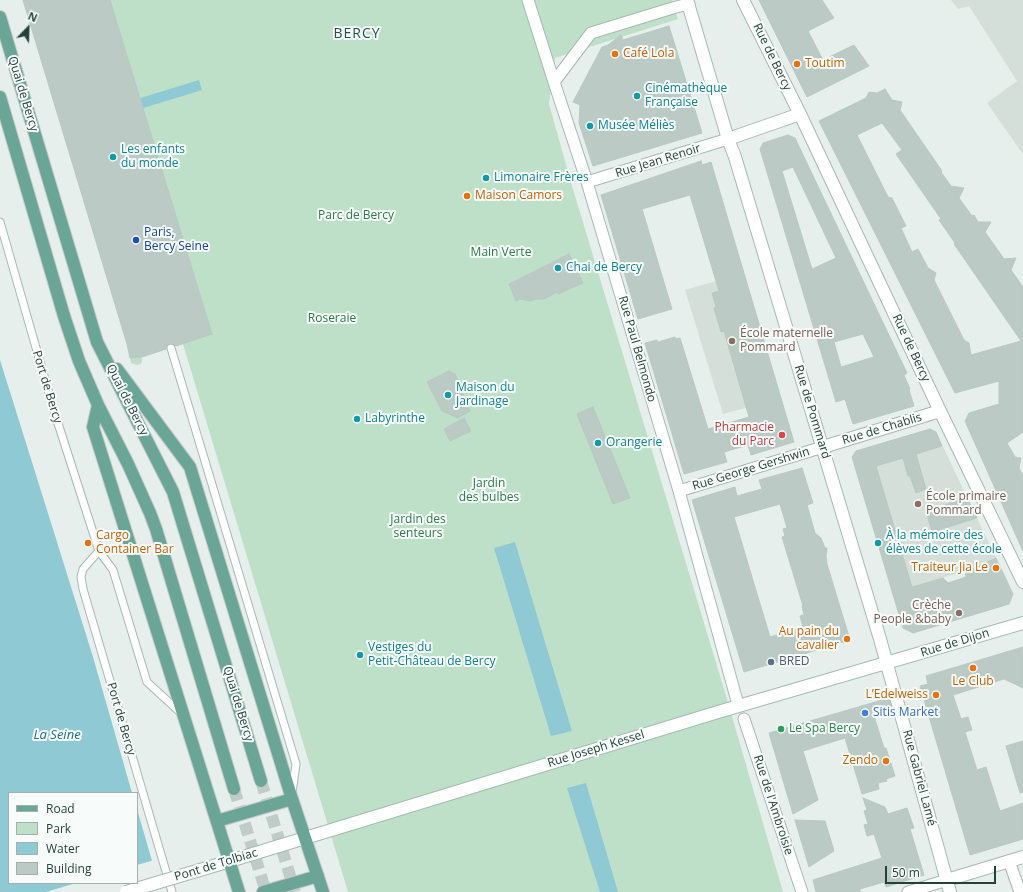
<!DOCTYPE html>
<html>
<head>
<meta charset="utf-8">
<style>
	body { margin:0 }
	#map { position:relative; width:1023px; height:892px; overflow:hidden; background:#e6efeb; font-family:"Open Sans",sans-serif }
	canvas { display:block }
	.legend { position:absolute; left:8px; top:792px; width:130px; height:92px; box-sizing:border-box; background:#f7fbf9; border:1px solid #a3b1ad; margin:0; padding:5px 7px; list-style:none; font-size:12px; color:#24423a }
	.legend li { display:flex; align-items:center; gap:8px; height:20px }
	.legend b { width:20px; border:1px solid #a3b1ad }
	.north { position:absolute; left:8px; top:8px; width:40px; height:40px; -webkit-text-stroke:3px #f7fbf9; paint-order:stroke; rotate:23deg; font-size:11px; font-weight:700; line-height:16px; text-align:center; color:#24423a }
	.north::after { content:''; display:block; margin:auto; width:14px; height:18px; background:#24423a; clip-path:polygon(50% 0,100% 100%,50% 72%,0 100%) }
	.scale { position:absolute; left:885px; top:866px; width:111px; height:18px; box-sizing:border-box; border:2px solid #24423a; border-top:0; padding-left:5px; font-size:12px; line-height:14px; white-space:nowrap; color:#24423a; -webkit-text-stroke:3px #f7fbf9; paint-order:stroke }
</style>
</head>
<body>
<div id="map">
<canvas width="1023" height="892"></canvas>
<ul class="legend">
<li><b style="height:5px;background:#6aa596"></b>Road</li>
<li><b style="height:11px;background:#bfe0c8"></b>Park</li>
<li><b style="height:11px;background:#8ec9d4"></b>Water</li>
<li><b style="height:11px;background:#bbcac4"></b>Building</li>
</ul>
<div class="north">N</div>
<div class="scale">50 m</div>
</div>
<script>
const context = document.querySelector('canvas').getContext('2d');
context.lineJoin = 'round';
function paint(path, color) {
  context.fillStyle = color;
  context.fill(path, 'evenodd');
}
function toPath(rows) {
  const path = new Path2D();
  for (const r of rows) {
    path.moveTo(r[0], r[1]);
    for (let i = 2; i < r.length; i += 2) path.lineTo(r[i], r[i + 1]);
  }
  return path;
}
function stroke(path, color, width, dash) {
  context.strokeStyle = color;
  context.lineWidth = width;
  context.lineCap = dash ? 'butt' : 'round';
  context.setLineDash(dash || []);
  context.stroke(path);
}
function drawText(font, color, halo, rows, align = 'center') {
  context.font = font + ' "Open Sans",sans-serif';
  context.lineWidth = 4;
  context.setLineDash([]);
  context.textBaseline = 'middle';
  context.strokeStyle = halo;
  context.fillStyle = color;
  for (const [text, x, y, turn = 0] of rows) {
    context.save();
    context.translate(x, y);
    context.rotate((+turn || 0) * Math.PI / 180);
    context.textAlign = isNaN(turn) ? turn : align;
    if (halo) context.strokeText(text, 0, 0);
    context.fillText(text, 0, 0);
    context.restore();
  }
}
paint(toPath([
	[951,0,1023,0,1023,154,987,103,1017,81,969,6,958,9],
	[744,273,768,353,766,354,768,362,770,361,778,387,776,388,771,401,723,414,685,290],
	[930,429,936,432,996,558,972,569,912,587,852,457,856,451]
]), '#d4dfda');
paint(toPath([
	[23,0,672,0,678,19,555,58,549,104,572,186,724,689,783,892,348,892,183,344,142,356,142,361,141,364,137,365,131,363,127,344]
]), '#bfe0c8');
paint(toPath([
	[199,80,202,90,137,110,134,100],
	[0,360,93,657,132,793,9,793,9,883,137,883,137,809,161,892,0,892],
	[515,542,545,642,572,731,551,736,494,548],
	[586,783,618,892,600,892,567,788]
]), '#8ec9d4');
paint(toPath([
	[154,860,163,892,46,892,76,883,137,883,137,865]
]), '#e6efeb');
const building = toPath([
	[23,0,110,0,212,334,176,346,173,343,169,343,166,346,166,349,142,357,130,358,127,344,23,0],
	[759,0,822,0,834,18,808,31,823,60,854,45,869,66,807,97,759,0],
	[669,26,702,133,593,166,579,123,580,105,573,102,602,47,608,45,621,35,623,40,669,26],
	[885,89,892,100,902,102,900,110,942,171,941,172,951,186,964,188,959,198,972,216,974,215,978,222,991,222,985,232,1004,259,1016,258,1011,270,1023,287,1023,432,1007,443,1015,457,1021,458,1019,468,1023,476,1023,551,965,421,969,413,999,404,999,381,955,393,819,121,866,98,869,92,877,93,885,89],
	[882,123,902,150,896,154,941,219,939,220,955,243,954,244,1021,341,971,355,969,343,964,340,934,280,936,273,928,268,918,249,912,252,901,228,906,226,892,198,888,197,857,135,882,123],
	[788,135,795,138,907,373,904,375,910,389,909,390,914,406,853,424,845,399,836,402,760,149,763,143,788,135],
	[793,167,836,258,812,269,782,171,793,167],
	[863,334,874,357,841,367,834,342,863,334],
	[701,161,702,165,711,162,794,442,751,455,748,445,724,452,727,462,684,474,645,343,657,340,658,342,675,337,676,339,680,338,708,429,749,417,724,331,721,332,714,308,716,307,712,293,719,291,690,195,642,209,672,309,638,319,601,195,701,161],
	[569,254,583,283,558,294,557,292,544,299,536,299,530,301,520,299,516,301,509,284,569,254],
	[449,371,455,374,470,411,458,418,442,411,427,382,449,371],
	[593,407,630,498,613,504,577,414,593,407],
	[464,418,471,431,450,441,444,429,464,418],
	[930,429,936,432,942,446,916,454,926,489,916,493,910,476,908,476,903,458,876,466,912,587,943,578,948,583,966,577,965,571,972,569,996,558,1013,594,1009,604,913,633,903,628,852,457,856,451,930,429],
	[802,468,813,503,807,505,815,533,821,538,825,548,827,548,826,556,827,564,850,640,744,672,692,500,735,487,737,496,762,489,759,480,802,468],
	[780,504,787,528,783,529,785,536,782,537,803,606,802,606,804,615,800,616,803,627,770,637,734,517,780,504],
	[967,498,977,518,932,532,926,511,967,498],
	[1023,647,1023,688,1004,679,953,695,961,719,968,717,972,730,965,732,977,770,986,767,1000,811,1023,803,1023,839,970,855,920,686,928,684,926,676,1023,647],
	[889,698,891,706,873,713,884,748,886,748,895,776,886,779,887,781,878,783,879,789,862,794,845,738,803,751,818,800,793,814,769,733,889,698],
	[1023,741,1023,792,1020,793,1006,746,1023,741],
	[863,798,885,807,888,814,907,808,914,828,910,829,924,875,886,887,884,882,860,889,860,892,816,892,813,880,882,858,874,834,867,836,864,825,868,824,864,811,867,810,863,798],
	[795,820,825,821,834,851,809,867,795,820]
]);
paint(building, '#bbcac4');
stroke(building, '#b8c9c2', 1);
stroke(toPath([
	[261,781,295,892],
	[234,789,266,892]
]), '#bfccc8', 12, [12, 6]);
const service = toPath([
	[0,222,55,414,99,551,113,570,147,682,182,714],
	[171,348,296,764,292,793],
	[99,551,83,569,81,577,83,589,172,892]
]);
const pedestrian = toPath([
	[528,0,554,82,587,182,679,491,737,701],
	[554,82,591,33,676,7,689,4],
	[587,182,728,139],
	[679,491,823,447],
	[744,719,802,892],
	[1009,861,1020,892],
	[908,892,947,880]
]);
const minor = toPath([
	[687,0,728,139,735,157,880,639,950,892],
	[743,0,800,114,940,411,1023,582],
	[728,139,800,114],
	[823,447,940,411],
	[947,880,1023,857]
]);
const secondary = toPath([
	[220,864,718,712,1023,623]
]);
const primary = toPath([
	[0,17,97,342,173,492,261,781],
	[0,97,64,316,79,361,98,405,128,464,150,513,156,529,234,789],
	[117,369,190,467,292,799,323,892],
	[98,405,93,427,239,892],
	[217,821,292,799],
	[263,892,318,876]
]);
stroke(service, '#a8b8b2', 9);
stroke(pedestrian, '#a8b8b2', 13);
stroke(minor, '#a8b8b2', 14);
stroke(secondary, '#a4bbb3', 14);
stroke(primary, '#c2cac8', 14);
stroke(service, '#fff', 7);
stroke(pedestrian, '#fff', 11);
stroke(minor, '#fff', 12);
stroke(secondary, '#fff', 12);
stroke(primary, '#6aa596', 12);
const secondaryBridge = toPath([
	[126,892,220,864]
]);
stroke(secondaryBridge, '#a4bbb3', 14, []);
stroke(secondaryBridge, '#fff', 12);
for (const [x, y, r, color] of [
	[615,54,4,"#e8710a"],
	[797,64,4,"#e8710a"],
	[637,96,4,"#0f9aa8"],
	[590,126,4,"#0f9aa8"],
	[113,157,4,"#0f9aa8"],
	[486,178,4,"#0f9aa8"],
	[467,196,4,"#e8710a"],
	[136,240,4,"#1a4fb4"],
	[558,268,4,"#0f9aa8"],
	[732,341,4,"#8d6e63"],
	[448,395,4,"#0f9aa8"],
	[357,419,4,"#0f9aa8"],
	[782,435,4,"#e0444e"],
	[598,443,4,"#0f9aa8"],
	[918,504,4,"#8d6e63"],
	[88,543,4,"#e8710a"],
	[878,543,4,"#0f9aa8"],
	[996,568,4,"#e8710a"],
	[959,613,4,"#8d6e63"],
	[847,639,4,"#e8710a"],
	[360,655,4,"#0f9aa8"],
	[771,662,4,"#5c6f8a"],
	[973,668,4,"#e8710a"],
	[936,695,4,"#e8710a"],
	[865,713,4,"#3f7fe0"],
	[781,729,4,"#2e9e5b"],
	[886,761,4,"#e8710a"]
]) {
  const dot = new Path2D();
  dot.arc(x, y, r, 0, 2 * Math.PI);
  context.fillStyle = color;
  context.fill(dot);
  stroke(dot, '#f7fbf9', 1.5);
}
drawText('12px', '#c56008', '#f7fbf9', [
	["Café Lola",623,54],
	["Toutim",805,64],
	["Maison Camors",475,196],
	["Cargo",96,536],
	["Container Bar",96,550],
	["Traiteur Jia Le",988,568,"right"],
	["Au pain du",839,632,"right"],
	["cavalier",839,646,"right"],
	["Le Club",973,682,"center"],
	["L’Edelweiss",928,695,"right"],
	["Zendo",878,761,"right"]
], 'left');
drawText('12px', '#24423a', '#f7fbf9', [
	["Rue de Bercy",772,57,64],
	["Quai de Bercy",23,94,73],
	["Rue Jean Renoir",658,161,-17],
	["Rue de Bercy",911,348,65],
	["Rue Paul Belmondo",637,349,74],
	["Port de Bercy",47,387,73],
	["Quai de Bercy",127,400,63],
	["Rue de Pommard",812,412,73],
	["Rue de Chablis",882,429,-17],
	["Rue George Gershwin",751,469,-17],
	["Rue de Dijon",955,643,-17],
	["Quai de Bercy",238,704,73],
	["Port de Bercy",121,719,74],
	["Rue Joseph Kessel",596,749,-17],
	["Rue Gabriel Lamé",919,778,75],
	["Rue de l'Ambroisie",773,805,72],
	["Pont de Tolbiac",216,865,-17]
]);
drawText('12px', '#0d838f', '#f7fbf9', [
	["Cinémathèque",645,89],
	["Française",645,103],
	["Musée Méliès",598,126],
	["Les enfants",121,150],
	["du monde",121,164],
	["Limonaire Frères",494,178],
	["Chai de Bercy",566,268],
	["Maison du",456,388],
	["Jardinage",456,402],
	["Labyrinthe",365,419],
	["Orangerie",606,443],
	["À la mémoire des",886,536],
	["élèves de cette école",886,550],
	["Vestiges du",368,648],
	["Petit-Château de Bercy",368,662]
], 'left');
drawText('12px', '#2d7a4b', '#f7fbf9', [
	["Parc de Bercy",356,216],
	["Main Verte",501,253],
	["Roseraie",332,319],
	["Jardin",489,484],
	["des bulbes",489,498],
	["Jardin des",418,520],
	["senteurs",418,534]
]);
drawText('12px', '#164399', '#f7fbf9', [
	["Paris,",144,233],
	["Bercy Seine",144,247]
], 'left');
drawText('12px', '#785e54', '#f7fbf9', [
	["École maternelle",740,334],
	["Pommard",740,348],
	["École primaire",926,497],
	["Pommard",926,511],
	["Crèche",951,606,"right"],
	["People &baby",951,620,"right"]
], 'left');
drawText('12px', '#be3a42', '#f7fbf9', [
	["Pharmacie",774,428],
	["du Parc",774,442]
], 'right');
drawText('12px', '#4e5e75', '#f7fbf9', [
	["BRED",779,662]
], 'left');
drawText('12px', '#366cbe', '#f7fbf9', [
	["Sitis Market",873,713]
], 'left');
drawText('12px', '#27864d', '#f7fbf9', [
	["Le Spa Bercy",789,729]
], 'left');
drawText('italic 13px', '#1c6f80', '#f7fbf9', [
	["La Seine",57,735]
]);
context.letterSpacing = '1px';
drawText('14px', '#1f5548', '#f7fbf9', [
	["BERCY",357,34]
]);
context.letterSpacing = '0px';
</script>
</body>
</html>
